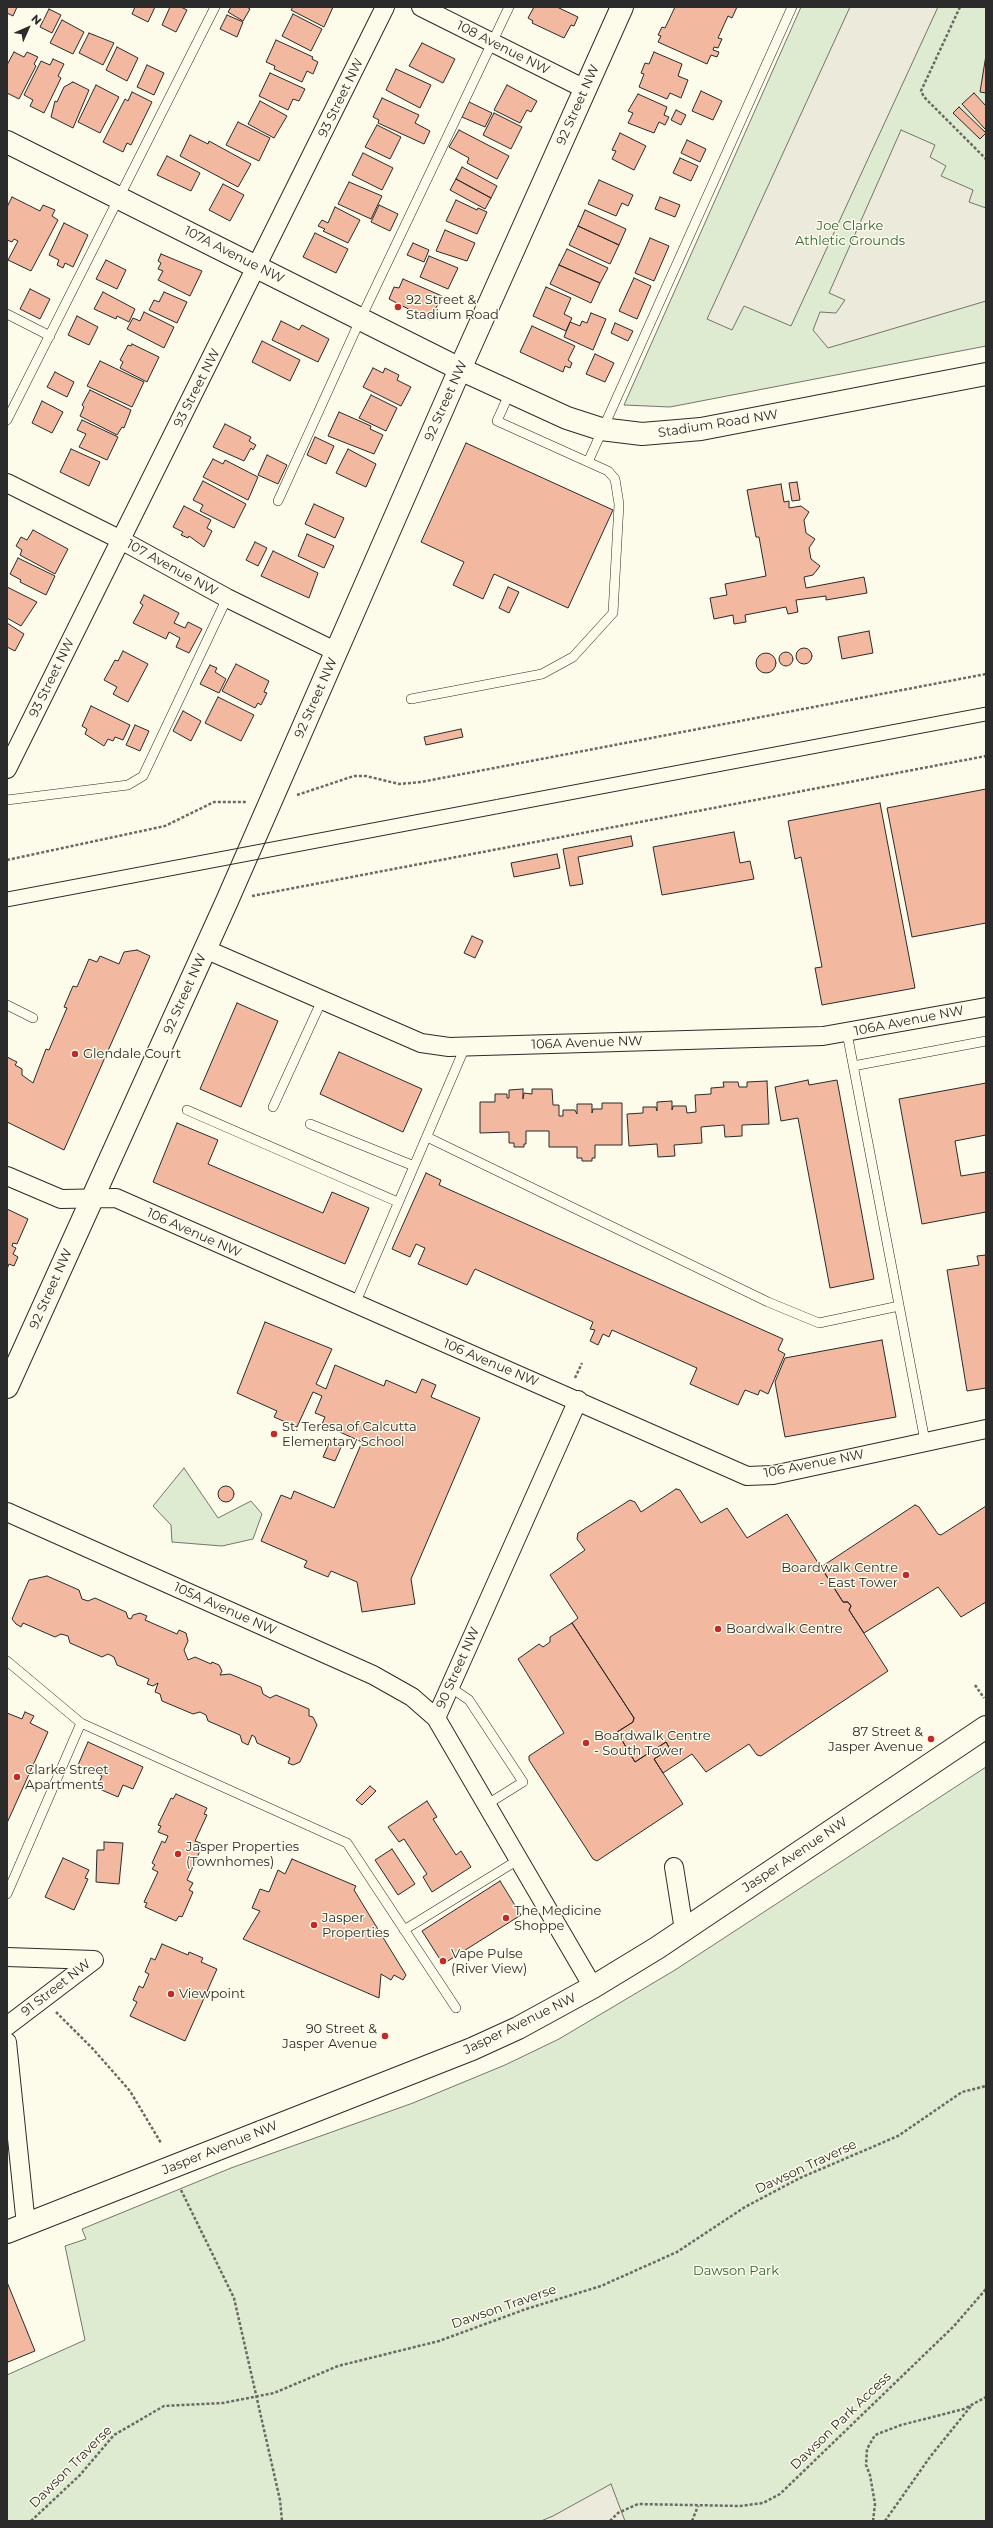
<!DOCTYPE html>
<html>
<head>
<meta charset="utf-8">
<style>
	body { margin:0 }
	#map { position:relative; width:993px; height:2528px; overflow:hidden; background:#fdfbea; font-family:Montserrat,sans-serif }
	canvas { display:block }
	.frame { position:absolute; inset:0; border:8px solid #2b2b2b; pointer-events:none }
	.north { position:absolute; left:8px; top:8px; width:40px; height:40px; -webkit-text-stroke:3px #fdfbea; paint-order:stroke; rotate:45deg; font-size:11px; font-weight:700; line-height:16px; text-align:center; color:#2b2b2b }
	.north::after { content:''; display:block; margin:auto; width:14px; height:18px; background:#2b2b2b; clip-path:polygon(50% 0,100% 100%,50% 72%,0 100%) }
</style>
</head>
<body>
<div id="map">
<canvas width="993" height="2528"></canvas>
<div class="frame"></div>
<div class="north">N</div>
</div>
<script>
const context = document.querySelector('canvas').getContext('2d');
context.lineJoin = 'round';
function paint(path, color) {
  context.fillStyle = color;
  context.fill(path, 'evenodd');
}
function toPath(rows) {
  const path = new Path2D();
  for (const r of rows) {
    if (r.length === 3) {
      path.moveTo(r[0] + r[2], r[1]);
      path.arc(r[0], r[1], r[2], 0, 2 * Math.PI);
      continue;
    }
    path.moveTo(r[0], r[1]);
    for (let i = 2; i < r.length; i += 2) path.lineTo(r[i], r[i + 1]);
  }
  return path;
}
function stroke(path, color, width, dash) {
  context.strokeStyle = color;
  context.lineWidth = width;
  context.lineCap = dash ? 'butt' : 'round';
  context.setLineDash(dash || []);
  context.stroke(path);
}
function drawText(font, color, halo, rows, align = 'center') {
  context.font = font + ' Montserrat,sans-serif';
  context.lineWidth = 3;
  context.setLineDash([]);
  context.textBaseline = 'middle';
  context.strokeStyle = halo;
  context.fillStyle = color;
  for (const [text, x, y, turn = 0] of rows) {
    context.save();
    context.translate(x, y);
    context.rotate((+turn || 0) * Math.PI / 180);
    context.textAlign = isNaN(turn) ? turn : align;
    if (halo) context.strokeText(text, 0, 0);
    context.fillText(text, 0, 0);
    context.restore();
  }
}
const green = toPath([
	[801,7,986,7,986,346,670,407,624,405,801,7],
	[184,1468,218,1518,251,1501,262,1514,253,1539,222,1546,172,1542,171,1525,153,1506,184,1468],
	[986,1767,986,2521,7,2521,7,2375,85,2340,65,2246,86,2239,82,2229,231,2168,413,2103,505,2065,559,2039,675,1970,986,1767]
]);
paint(green, '#deebd1');
stroke(green, '#74746e', 1);
const parking = toPath([
	[850,7,938,7,791,326,744,306,732,330,707,319,850,7],
	[901,130,935,145,930,157,946,166,941,176,973,190,969,202,986,208,986,301,828,348,813,330,820,312,836,313,845,300,829,293,901,130],
	[611,2484,625,2521,541,2521,553,2516,611,2484]
]);
paint(parking, '#eceadb');
stroke(parking, '#74746e', 1);
const building = toPath([
	[7,7,17,7,13,16,7,13,7,7],
	[135,7,155,7,148,22,132,14,135,7],
	[170,7,181,7,187,10,176,32,162,25,170,7],
	[231,7,247,7,250,9,243,21,228,12,231,7],
	[293,7,333,7,324,27,291,10,293,7],
	[534,7,557,7,578,17,574,26,571,25,564,38,532,23,533,21,528,18,534,7],
	[675,7,737,7,732,18,728,16,718,38,722,39,718,48,714,47,713,50,719,52,717,57,711,55,707,64,658,42,661,36,658,35,662,27,665,28,675,7],
	[49,9,61,15,52,33,40,27,49,9],
	[293,14,322,29,311,51,282,36,293,14],
	[227,15,243,22,237,37,220,29,227,15],
	[62,20,84,32,73,54,50,43,62,20],
	[89,33,114,43,103,65,79,53,89,33],
	[276,40,313,57,312,59,318,62,313,74,307,71,302,82,274,69,275,66,266,62,276,40],
	[422,43,455,59,443,83,409,66,422,43],
	[117,47,138,58,127,81,106,70,117,47],
	[14,52,24,57,27,52,38,57,34,64,36,66,19,99,7,93,7,65,14,52],
	[654,52,682,64,678,76,688,80,681,98,670,93,667,99,639,87,644,74,641,73,645,63,649,64,654,52],
	[986,55,986,93,980,92,986,55],
	[53,59,64,64,58,76,61,78,44,113,30,106,33,100,24,95,41,61,50,65,53,59],
	[147,65,164,73,154,95,137,87,147,65],
	[396,69,431,85,420,108,386,90,396,69],
	[270,73,305,89,299,101,293,99,288,110,259,96,270,73],
	[73,82,89,90,73,128,51,117,55,101,57,102,64,87,73,82],
	[96,85,119,97,100,133,78,122,96,85],
	[507,85,537,101,531,112,527,110,520,123,494,110,507,85],
	[701,91,722,101,713,120,692,111,701,91],
	[132,92,152,102,131,145,127,143,123,152,103,142,125,99,128,101,132,92],
	[974,93,986,106,986,130,962,104,974,93],
	[638,94,667,107,664,115,669,117,665,125,659,122,654,133,628,123,633,113,628,111,638,94],
	[382,98,419,115,415,123,430,131,424,144,378,123,379,120,373,117,382,98],
	[260,101,287,116,274,138,248,124,260,101],
	[469,102,492,113,485,127,462,117,469,102],
	[959,107,986,133,980,139,953,113,959,107],
	[676,110,686,115,681,125,671,120,676,110],
	[494,113,522,127,511,149,483,135,494,113],
	[238,122,270,138,259,161,226,145,238,122],
	[377,125,401,137,390,159,365,147,377,125],
	[459,130,509,156,497,179,467,163,469,158,449,147,459,130],
	[620,133,646,146,634,170,612,159,616,151,612,150,620,133],
	[190,135,208,144,209,141,251,164,238,187,180,156,190,135],
	[687,140,706,149,700,162,681,153,687,140],
	[363,153,393,168,382,190,352,175,363,153],
	[167,156,200,173,191,191,157,175,167,156],
	[680,158,698,166,691,181,673,173,680,158],
	[462,167,497,186,491,198,456,179,462,167],
	[456,179,491,198,485,209,450,190,456,179],
	[599,180,633,195,628,206,622,203,616,216,588,204,599,180],
	[349,182,382,196,371,219,338,204,349,182],
	[223,184,244,195,230,221,209,210,223,184],
	[12,197,40,211,43,205,55,210,52,216,58,220,31,271,8,260,18,241,14,239,12,242,7,240,7,207,12,197],
	[660,197,680,205,675,217,655,209,660,197],
	[456,200,477,210,478,208,487,212,477,234,446,221,456,200],
	[379,205,398,214,390,231,371,222,379,205],
	[335,207,360,220,348,243,323,231,325,229,318,226,322,220,328,223,335,207],
	[585,210,626,229,619,245,578,226,585,210],
	[64,223,88,235,73,267,65,263,63,268,57,265,59,260,49,255,64,223],
	[578,226,619,245,610,264,569,245,578,226],
	[445,230,475,243,467,261,436,251,445,230],
	[315,233,348,249,336,273,303,257,315,233],
	[650,238,669,246,654,281,635,273,650,238],
	[413,243,429,250,424,262,407,255,413,243],
	[567,249,608,268,600,283,559,265,567,249],
	[161,254,202,271,190,296,158,280,163,271,158,269,161,263,158,261,161,254],
	[429,256,458,268,448,289,420,277,429,256],
	[106,260,126,270,117,289,96,279,106,260],
	[559,265,600,283,591,303,550,284,559,265],
	[634,278,651,286,637,319,619,311,634,278],
	[403,279,442,296,430,320,389,299,394,287,399,288,403,279],
	[546,287,571,298,564,314,572,318,566,331,533,316,546,287],
	[30,289,50,299,40,319,20,309,30,289],
	[103,292,135,309,129,322,117,316,116,319,94,309,103,292],
	[164,292,187,302,177,323,149,310,154,300,159,302,164,292],
	[144,312,174,327,164,348,127,329,133,318,140,321,144,312],
	[591,313,606,319,593,350,564,337,570,322,580,326,582,321,587,323,591,313],
	[77,316,98,327,89,345,68,335,77,316],
	[281,321,299,330,302,325,329,339,318,362,272,340,281,321],
	[615,323,633,331,628,341,611,333,615,323],
	[532,326,575,346,568,360,572,363,570,368,565,366,563,372,520,352,532,326],
	[262,341,300,360,290,381,252,362,262,341],
	[132,344,159,357,147,382,120,368,123,362,120,360,128,345,131,346,132,344],
	[595,354,614,363,605,382,586,374,595,354],
	[100,361,144,382,132,407,87,386,100,361],
	[373,368,383,373,385,368,399,375,397,380,411,387,401,406,363,387,373,368],
	[55,372,74,382,67,397,47,387,55,372],
	[90,390,131,410,124,428,122,427,117,435,80,416,84,407,82,405,90,390],
	[371,395,397,408,386,431,359,418,371,395],
	[42,401,63,412,52,433,32,423,42,401],
	[339,412,371,426,370,429,383,435,374,454,328,436,339,412],
	[82,420,118,437,107,460,79,447,86,434,77,430,82,420],
	[225,424,251,437,249,441,256,445,253,450,251,448,244,461,213,447,225,424],
	[315,437,334,446,326,464,307,455,315,437],
	[466,443,613,510,568,608,494,574,483,599,453,585,464,562,421,542,466,443],
	[71,449,100,462,89,486,60,472,71,449],
	[348,449,376,464,366,487,336,473,348,449],
	[267,455,287,465,278,484,258,475,267,455],
	[213,459,223,464,225,460,258,477,248,500,203,477,213,459],
	[203,481,246,504,234,528,200,511,203,505,193,500,203,481],
	[797,482,800,500,792,501,789,483,797,482],
	[781,484,784,502,789,501,789,508,801,506,809,512,804,520,806,533,815,539,809,548,811,559,820,566,813,575,804,577,806,588,864,577,867,593,826,600,826,596,796,600,798,612,788,614,786,607,745,615,746,622,734,624,733,615,714,619,710,598,727,595,725,584,766,576,759,537,756,537,747,490,781,484],
	[314,504,344,518,335,538,305,524,314,504],
	[184,506,211,520,207,528,212,531,204,547,189,536,188,538,181,535,183,532,173,527,184,506],
	[33,530,68,549,55,574,20,555,22,550,16,546,21,537,27,540,33,530],
	[307,534,334,546,324,568,298,556,307,534],
	[255,542,267,548,258,566,246,560,255,542],
	[273,551,318,573,309,598,261,576,273,551],
	[18,558,55,576,46,595,20,582,21,580,10,574,18,558],
	[7,587,37,602,21,626,7,618,7,587],
	[508,587,519,592,509,613,499,608,508,587],
	[144,595,179,613,174,623,185,628,188,622,202,629,189,653,176,647,180,638,169,632,166,639,133,623,143,605,140,603,144,595],
	[7,623,24,634,15,651,7,647,7,623],
	[869,631,873,653,842,659,838,637,869,631],
	[804,656,8],
	[123,651,148,664,128,702,113,694,117,687,104,680,115,660,118,661,123,651],
	[786,659,7],
	[766,663,10],
	[236,664,269,681,264,692,267,693,261,705,258,703,255,708,222,691,236,664],
	[210,665,217,668,215,672,226,679,219,693,200,684,210,665],
	[218,697,254,715,241,741,205,723,218,697],
	[91,706,130,725,123,740,115,737,113,741,108,739,104,746,85,734,87,729,82,726,91,706],
	[183,711,201,721,191,741,173,731,183,711],
	[135,725,149,731,140,751,126,745,135,725],
	[461,729,463,737,426,745,424,737,461,729],
	[986,789,986,923,912,937,887,808,986,789],
	[880,803,915,988,822,1005,815,968,822,967,801,857,795,859,788,821,880,803],
	[734,832,740,863,750,861,754,879,662,895,653,847,734,832],
	[631,836,633,846,578,857,583,884,570,886,563,849,631,836],
	[557,854,560,868,514,877,511,863,557,854],
	[472,936,483,941,475,958,464,953,472,936],
	[137,950,150,956,64,1150,7,1122,7,1057,17,1062,15,1065,22,1069,22,1075,33,1083,46,1049,49,1050,67,1008,64,1007,73,986,77,987,89,959,97,962,100,956,119,964,124,952,137,950],
	[237,1003,278,1021,241,1107,200,1089,237,1003],
	[339,1052,422,1089,403,1132,320,1094,339,1052],
	[808,1080,809,1085,837,1080,874,1279,830,1288,798,1118,781,1121,775,1087,808,1080],
	[767,1081,769,1124,742,1125,742,1136,725,1137,724,1125,701,1127,702,1143,674,1145,675,1156,658,1157,657,1144,629,1146,627,1114,643,1113,643,1107,656,1107,657,1111,657,1102,672,1101,672,1110,673,1106,686,1106,687,1113,696,1112,695,1095,711,1094,711,1088,724,1087,723,1082,738,1082,739,1087,747,1087,747,1082,767,1081],
	[986,1083,986,1135,955,1141,961,1176,986,1172,986,1212,922,1224,899,1099,986,1083],
	[523,1089,523,1099,524,1093,532,1094,532,1089,552,1089,553,1105,559,1105,559,1116,563,1116,563,1110,575,1110,577,1114,577,1104,592,1104,592,1113,593,1109,602,1109,602,1103,622,1103,622,1145,595,1145,595,1158,592,1158,592,1161,582,1161,582,1158,577,1158,577,1147,549,1147,549,1131,526,1131,526,1144,524,1144,524,1147,514,1147,514,1143,509,1143,509,1132,480,1133,480,1102,495,1102,495,1094,507,1094,507,1098,509,1098,509,1090,523,1089],
	[177,1123,218,1140,208,1164,323,1213,332,1192,369,1208,345,1264,153,1182,177,1123],
	[426,1173,441,1180,439,1185,783,1339,778,1350,785,1354,768,1394,760,1390,758,1395,745,1390,738,1405,690,1384,697,1368,612,1330,609,1337,603,1334,598,1345,590,1341,595,1330,590,1329,593,1322,475,1269,467,1285,418,1264,425,1248,416,1244,410,1257,392,1249,426,1173],
	[7,1209,28,1219,17,1244,13,1243,12,1246,16,1248,13,1254,18,1257,14,1266,9,1264,7,1269,7,1209],
	[986,1255,986,1388,967,1391,947,1270,979,1265,977,1256,986,1255],
	[265,1322,332,1349,316,1384,326,1389,335,1365,384,1386,386,1380,416,1393,422,1379,436,1385,431,1397,480,1418,411,1579,415,1604,362,1612,357,1582,331,1571,328,1577,304,1567,307,1561,261,1541,281,1495,291,1499,294,1491,334,1508,362,1442,322,1424,325,1417,315,1413,322,1396,313,1392,297,1427,274,1417,277,1411,237,1393,265,1322],
	[882,1340,896,1417,785,1437,775,1382,785,1358,882,1340],
	[330,1441,342,1445,335,1461,323,1457,330,1441],
	[226,1494,8],
	[676,1489,680,1490,701,1523,727,1508,747,1538,787,1514,843,1602,848,1602,851,1606,849,1610,888,1671,761,1756,757,1755,749,1744,706,1772,692,1754,663,1773,654,1759,670,1749,666,1742,635,1762,617,1732,633,1722,634,1718,572,1623,578,1618,550,1575,585,1550,577,1539,578,1533,630,1500,635,1502,641,1512,676,1489],
	[915,1505,919,1507,938,1534,941,1535,986,1506,986,1602,961,1617,938,1587,864,1633,849,1610,851,1606,848,1602,843,1602,821,1567,915,1505],
	[47,1576,79,1590,82,1599,88,1601,95,1598,126,1612,128,1618,131,1619,133,1615,140,1613,147,1616,145,1620,177,1634,179,1630,186,1633,188,1641,184,1650,188,1660,195,1657,211,1664,212,1662,219,1665,222,1671,220,1675,230,1674,261,1687,263,1694,270,1698,276,1695,309,1709,309,1716,313,1717,317,1725,300,1762,293,1765,288,1763,290,1758,257,1743,255,1737,252,1735,248,1745,242,1742,240,1735,208,1721,206,1715,200,1712,193,1714,162,1701,160,1694,155,1692,158,1683,153,1686,147,1684,149,1679,117,1665,114,1657,108,1654,102,1657,70,1643,68,1636,61,1634,55,1637,23,1623,21,1627,16,1624,12,1619,29,1580,47,1576],
	[572,1623,634,1718,633,1722,617,1732,635,1762,666,1742,670,1749,654,1759,683,1804,597,1861,593,1859,529,1760,529,1756,564,1733,518,1659,539,1644,543,1647,550,1642,550,1637,572,1623],
	[25,1712,34,1716,30,1723,48,1732,7,1823,7,1713,22,1719,25,1712],
	[88,1742,143,1767,133,1789,123,1785,118,1797,97,1788,102,1776,78,1765,88,1742],
	[370,1786,376,1791,362,1805,356,1800,370,1786],
	[176,1794,207,1808,204,1814,207,1815,195,1841,203,1844,187,1880,193,1883,189,1890,193,1892,182,1917,179,1916,176,1921,145,1907,147,1903,144,1902,158,1872,152,1869,155,1865,152,1863,162,1841,165,1843,168,1836,158,1832,161,1826,158,1825,171,1798,173,1799,176,1794],
	[427,1801,437,1817,433,1819,456,1855,461,1851,471,1867,432,1892,423,1877,427,1874,404,1839,399,1842,388,1827,427,1801],
	[104,1842,123,1843,119,1884,96,1882,97,1850,104,1850,104,1842],
	[392,1849,415,1884,398,1895,375,1860,392,1849],
	[63,1858,89,1870,85,1878,88,1879,74,1910,45,1897,63,1858],
	[292,1859,356,1886,354,1890,406,1975,403,1980,394,1975,391,1980,381,1974,379,1998,243,1939,260,1911,252,1908,260,1889,269,1892,278,1870,285,1874,292,1859],
	[500,1881,521,1915,443,1964,422,1931,500,1881],
	[162,1944,188,1955,189,1952,203,1958,201,1962,217,1969,185,2041,130,2016,137,2002,133,2000,139,1986,143,1988,149,1974,145,1972,151,1958,155,1960,162,1944],
	[7,2282,35,2351,8,2362,7,2360,7,2282]
]);
paint(building, '#f2b8a0');
stroke(building, '#2b2b2b', 1);
const service = toPath([
	[7,314,50,336],
	[510,392,497,421,588,462,792,7],
	[7,420,215,7],
	[278,501,361,318,509,7],
	[411,699,542,674,573,657,613,613,619,504,615,479,608,471,588,462],
	[7,800,128,785,143,776,227,598],
	[7,1005,33,1018],
	[847,1033,925,1441],
	[853,1066,986,1041],
	[273,1107,322,1000],
	[187,1110,398,1202],
	[310,1124,414,1166],
	[427,1137,768,1302,819,1323,899,1306],
	[355,1304,465,1047],
	[7,1661,81,1723,347,1843,456,2008],
	[450,1687,469,1700,523,1782,486,1805],
	[7,1894,81,1723],
	[404,1930,518,1860]
]);
const minor = toPath([
	[421,7,585,89],
	[7,483,121,540,227,598,337,652],
	[7,769,385,7],
	[205,949,421,1043,449,1047,823,1036,986,1007],
	[7,1176,61,1199,116,1198,747,1476,773,1475,986,1429],
	[7,1512,373,1675,412,1697,436,1718,593,1987],
	[436,1718,578,1400],
	[674,1867,684,1930],
	[7,1957,94,1960,7,2026],
	[7,2042,26,2225]
]);
const tertiary = toPath([
	[7,1387,227,901,460,369,622,7]
]);
const secondary = toPath([
	[7,142,460,369,567,418,601,429,642,434,701,429,986,374],
	[261,2132,472,2049,518,2028,593,1987,657,1948,986,1727],
	[7,2232,78,2204]
]);
stroke(service, '#2b2b2b', 10);
stroke(minor, '#2b2b2b', 20);
stroke(tertiary, '#2b2b2b', 24);
stroke(secondary, '#2b2b2b', 24);
stroke(toPath([
	[960,7,921,91,924,97,986,159],
	[297,795,354,776,366,776,399,784,421,782,986,674],
	[7,860,165,826,214,802,247,802],
	[252,896,986,756],
	[575,1378,582,1363],
	[975,1685,984,1698],
	[56,2012,93,2049,130,2091,161,2143],
	[181,2190,234,2298,280,2500,282,2521],
	[31,2521,80,2475,114,2435,164,2406,223,2403,274,2393,338,2366,439,2341,526,2309,601,2286,677,2252,745,2207,800,2178,898,2136,962,2092,986,2086],
	[610,2521,618,2513,638,2504,740,2506,763,2503,780,2494,954,2326,986,2289],
	[692,2521,698,2506],
	[873,2521,875,2504,870,2475,866,2465,867,2449,875,2435,901,2425,964,2409,986,2397],
	[885,2521,930,2457,971,2406]
]), '#6a6964', 2.5, [3, 2]);
stroke(service, '#fdfbea', 9);
stroke(minor, '#fdfbea', 18);
stroke(tertiary, '#fdfbea', 22);
stroke(secondary, '#fdfbea', 22);
stroke(toPath([
	[7,892,986,707],
	[7,907,986,721]
]), '#2b2b2b', 1);
const secondaryBridge = toPath([
	[78,2204,261,2132]
]);
stroke(secondaryBridge, '#2b2b2b', 24, []);
stroke(secondaryBridge, '#fdfbea', 22);
for (const [x, y, r, color] of [
	[398,307,4,"#c62828"],
	[75,1054,4,"#c62828"],
	[274,1434,4,"#c62828"],
	[906,1575,4,"#c62828"],
	[718,1629,4,"#c62828"],
	[931,1739,4,"#c62828"],
	[586,1743,4,"#c62828"],
	[17,1777,4,"#c62828"],
	[178,1854,4,"#c62828"],
	[506,1918,4,"#c62828"],
	[314,1925,4,"#c62828"],
	[443,1961,4,"#c62828"],
	[171,1994,4,"#c62828"],
	[385,2036,4,"#c62828"]
]) {
  const dot = new Path2D();
  dot.arc(x, y, r, 0, 2 * Math.PI);
  context.fillStyle = color;
  context.fill(dot);
  stroke(dot, '#fdfbea', 1.5);
}
drawText('13px', '#2b2b2b', '#fdfbea', [
	["108 Avenue NW",503,48,27],
	["93 Street NW",341,98,-64],
	["92 Street NW",578,105,-66],
	["107A Avenue NW",234,255,27],
	["93 Street NW",197,388,-63],
	["92 Street NW",446,401,-66],
	["Stadium Road NW",718,424,-9],
	["107 Avenue NW",172,568,29],
	["93 Street NW",52,678,-64],
	["92 Street NW",316,698,-66],
	["92 Street NW",185,994,-66],
	["106A Avenue NW",909,1021,-11],
	["106A Avenue NW",587,1043,-2],
	["106 Avenue NW",194,1233,24],
	["92 Street NW",51,1289,-66],
	["106 Avenue NW",491,1363,23],
	["106 Avenue NW",814,1464,-11],
	["105A Avenue NW",225,1609,24],
	["90 Street NW",458,1668,-66],
	["Jasper Avenue NW",795,1855,-34],
	["91 Street NW",56,1988,-38],
	["Jasper Avenue NW",520,2024,-26],
	["Jasper Avenue NW",220,2148,-22],
	["Dawson Traverse",806,2167,-25],
	["Dawson Traverse",504,2307,-19],
	["Dawson Park Access",841,2421,-44],
	["Dawson Traverse",71,2467,-45]
]);
drawText('13px', '#34623c', '#fdfbea', [
	["Joe Clarke",850,226],
	["Athletic Grounds",850,241],
	["Dawson Park",736,2271]
]);
drawText('13px', '#2b2b2b', '#fdfbea', [
	["92 Street &",406,300],
	["Stadium Road",406,315],
	["Glendale Court",83,1054],
	["St. Teresa of Calcutta",282,1427],
	["Elementary School",282,1442],
	["Boardwalk Centre",898,1568,"right"],
	["- East Tower",898,1583,"right"],
	["Boardwalk Centre",726,1629],
	["87 Street &",923,1732,"right"],
	["Jasper Avenue",923,1747,"right"],
	["Boardwalk Centre",594,1736],
	["- South Tower",594,1751],
	["Clarke Street",25,1770],
	["Apartments",25,1785],
	["Jasper Properties",186,1847],
	["(Townhomes)",186,1862],
	["The Medicine",514,1911],
	["Shoppe",514,1926],
	["Jasper",322,1918],
	["Properties",322,1933],
	["Vape Pulse",451,1954],
	["(River View)",451,1969],
	["Viewpoint",179,1994],
	["90 Street &",377,2029,"right"],
	["Jasper Avenue",377,2044,"right"]
], 'left');
</script>
</body>
</html>
